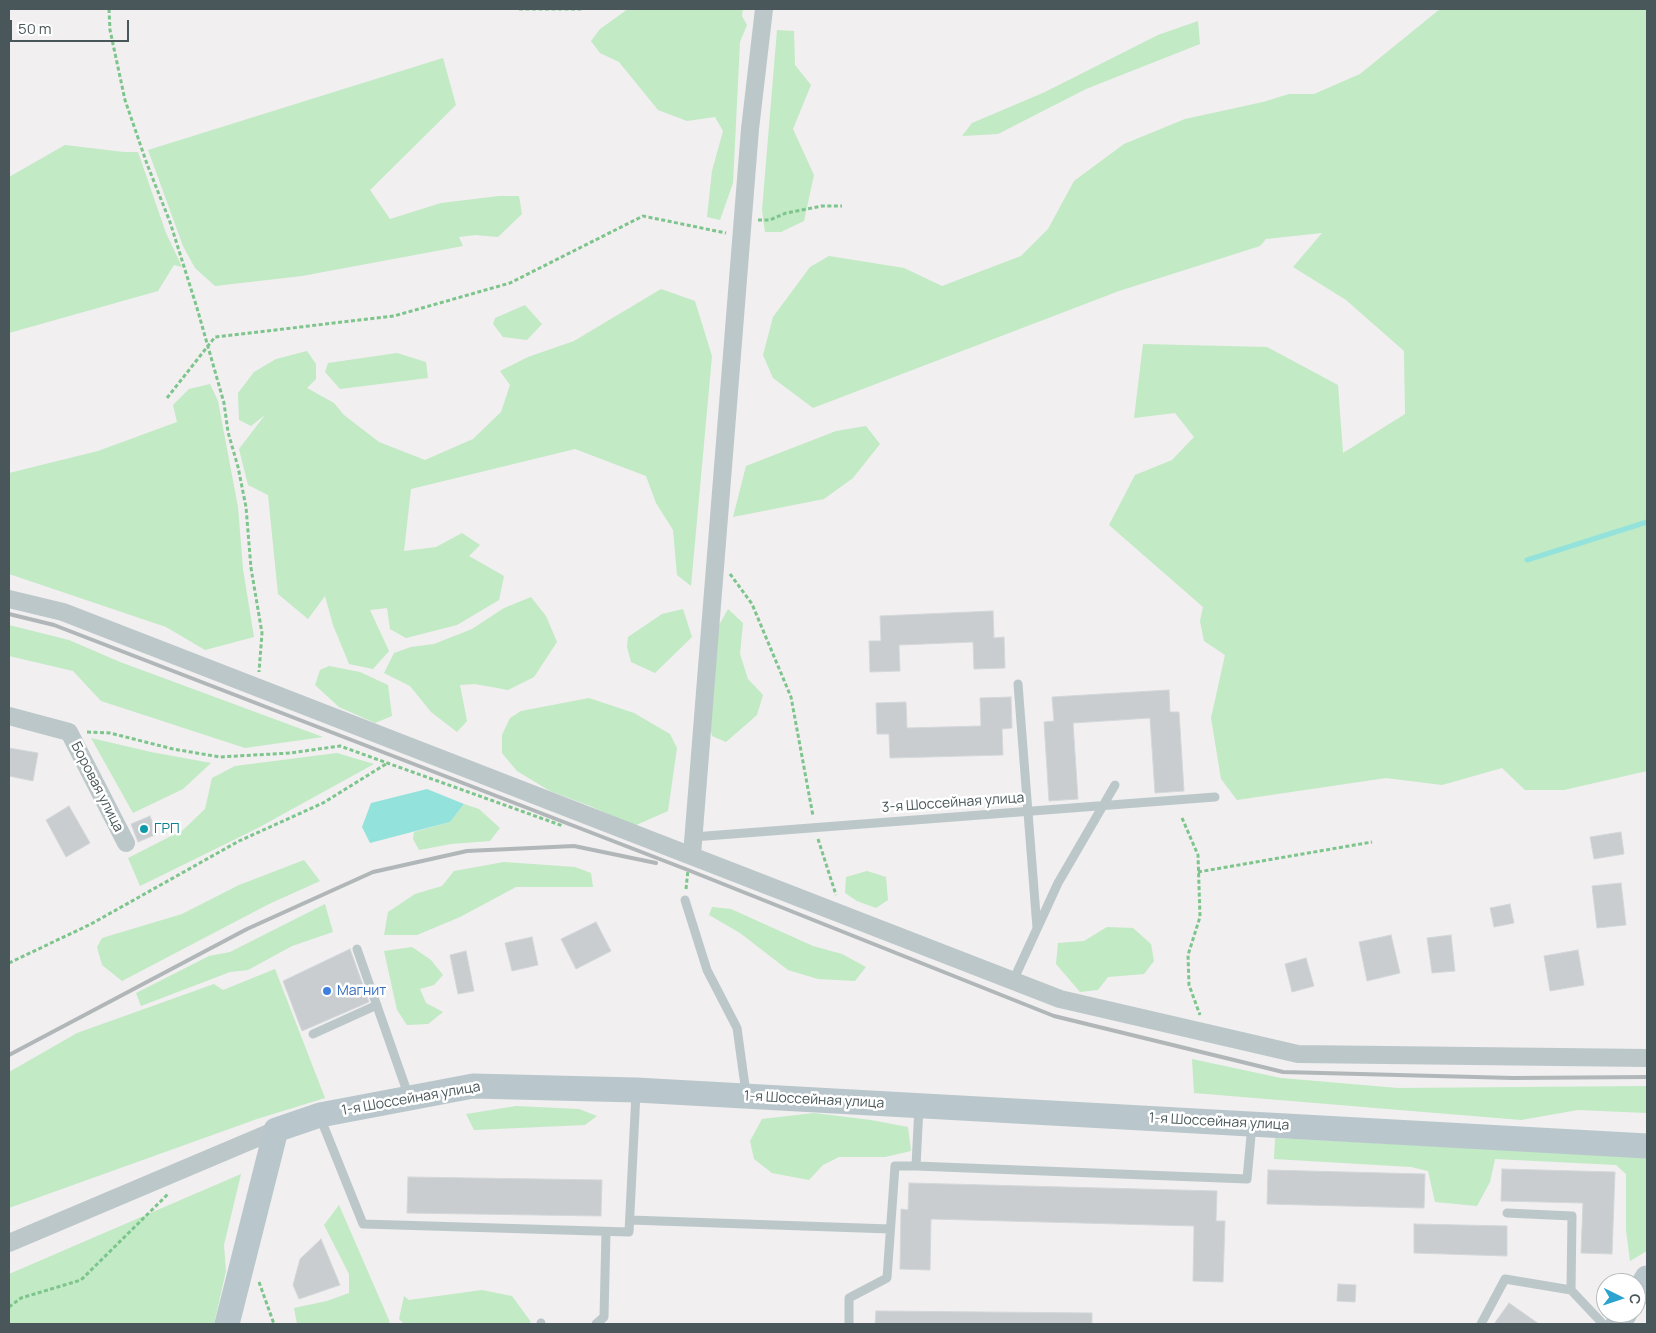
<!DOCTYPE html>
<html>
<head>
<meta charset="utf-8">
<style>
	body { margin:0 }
	#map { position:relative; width:1656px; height:1333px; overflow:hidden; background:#f1efef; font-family:Manrope,sans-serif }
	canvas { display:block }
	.frame { position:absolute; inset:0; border:10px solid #49575a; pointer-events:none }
	.north { position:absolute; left:1596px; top:1273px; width:50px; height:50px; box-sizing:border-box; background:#fff; border:1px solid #b6bcbd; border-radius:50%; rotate:94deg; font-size:14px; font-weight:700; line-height:20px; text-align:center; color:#49575a }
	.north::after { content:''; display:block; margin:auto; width:18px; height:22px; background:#2ba3cf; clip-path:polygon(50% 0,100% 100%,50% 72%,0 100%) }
	.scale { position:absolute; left:10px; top:20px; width:119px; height:22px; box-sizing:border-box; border:2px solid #49575a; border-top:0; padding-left:6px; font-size:15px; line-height:18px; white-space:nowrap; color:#49575a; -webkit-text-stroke:4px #fff; paint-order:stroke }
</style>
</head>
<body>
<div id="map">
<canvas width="1656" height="1333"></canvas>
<div class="frame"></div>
<div class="north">С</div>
<div class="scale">50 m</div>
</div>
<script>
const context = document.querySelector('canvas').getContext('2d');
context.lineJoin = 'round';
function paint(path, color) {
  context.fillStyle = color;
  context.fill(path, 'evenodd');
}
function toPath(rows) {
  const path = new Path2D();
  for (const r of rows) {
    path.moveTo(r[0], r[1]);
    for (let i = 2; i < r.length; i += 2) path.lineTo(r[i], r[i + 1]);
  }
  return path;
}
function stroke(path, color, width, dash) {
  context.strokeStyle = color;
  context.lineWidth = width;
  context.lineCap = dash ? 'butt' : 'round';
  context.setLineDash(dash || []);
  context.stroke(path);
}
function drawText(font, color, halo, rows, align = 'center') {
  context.font = font + ' Manrope,sans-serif';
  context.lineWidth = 5;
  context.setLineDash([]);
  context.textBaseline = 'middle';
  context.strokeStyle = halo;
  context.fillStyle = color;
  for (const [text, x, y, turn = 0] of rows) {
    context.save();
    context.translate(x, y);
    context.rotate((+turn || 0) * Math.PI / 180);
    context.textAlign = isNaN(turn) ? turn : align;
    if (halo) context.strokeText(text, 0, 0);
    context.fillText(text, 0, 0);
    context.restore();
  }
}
paint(toPath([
	[628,9,743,9,742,16,747,25,740,42,733,183,720,220,707,217,712,171,723,131,715,117,687,121,658,110,619,62,600,53,591,41,600,29],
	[1440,9,1647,9,1647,771,1564,790,1525,790,1502,768,1442,785,1386,778,1237,800,1221,779,1211,718,1225,655,1204,641,1200,621,1203,607,1109,525,1135,475,1172,460,1194,437,1175,413,1134,418,1143,344,1267,347,1338,385,1343,453,1405,414,1404,351,1346,300,1293,267,1322,233,1266,239,1260,246,1119,291,813,408,773,378,763,355,773,317,810,267,829,256,904,268,942,286,1021,256,1048,229,1074,181,1124,144,1185,119,1263,102,1289,94,1314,94,1360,74],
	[1198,21,1200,44,1086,89,998,134,962,136,972,123,1045,92,1158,35],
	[777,30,794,31,795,65,811,85,793,129,814,175,804,221,781,232,765,232,762,210],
	[443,58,456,105,370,190,390,219,441,203,499,196,519,196,522,214,498,237,475,235,459,237,463,246,302,276,215,286,195,268,183,246,148,150],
	[65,145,124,152,138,152,166,233,182,267,174,265,158,291,9,333,9,177],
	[661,289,695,301,712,356,691,586,677,575,673,530,656,503,646,476,575,449,411,489,404,551,436,547,462,533,480,545,469,556,504,576,499,600,457,625,406,638,390,629,387,608,370,610,389,651,373,669,349,664,333,625,325,596,308,619,278,594,268,495,248,485,239,449,265,415,251,426,239,420,238,393,254,372,276,359,307,351,316,364,316,379,307,388,334,403,344,415,379,442,425,460,473,439,501,412,510,385,500,371,528,357,574,341],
	[525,305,542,324,527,340,503,337,493,324,495,318],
	[397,353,426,362,428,378,340,389,325,372,328,363],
	[210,384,218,401,238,507,243,569,254,637,205,650,166,627,9,574,9,473,98,451,177,422,173,405,189,389],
	[866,426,880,444,853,478,824,499,733,517,746,466,836,431],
	[531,597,546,616,557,642,534,677,508,690,475,684,460,685,467,721,457,732,431,712,410,686,384,673,394,653,411,647,434,644,472,629,504,608],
	[683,609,692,637,655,673,631,662,627,647,628,637,662,614],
	[728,609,743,623,740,654,748,679,763,695,757,715,726,742,712,736,708,717,718,627],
	[9,625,69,640,120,662,323,737,245,748,101,701,73,671,9,656],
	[329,666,360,672,388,685,392,716,375,723,339,707,315,685,320,670],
	[589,698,634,713,670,734,677,748,668,811,634,826,590,806,550,791,517,771,502,753,502,735,510,718,521,711],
	[91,738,151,752,211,763,183,789,133,813],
	[337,753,374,764,256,829,140,886,128,858,183,830,205,809,212,778,235,766],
	[464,804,479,809,500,828,490,841,451,844,419,850,413,839,414,832,450,822],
	[304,860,320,881,269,904,122,981,102,965,97,947,102,938,182,914,239,885],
	[504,862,575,867,591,873,593,887,516,887,460,917,417,935,384,935,388,912,415,894,442,886,454,871],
	[867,871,886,877,888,900,876,908,857,901,845,893,846,877],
	[325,904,333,932,292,946,248,970,230,972,141,1006,136,993,209,956,230,952],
	[712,907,731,909,813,946,842,954,866,967,855,981,818,979,788,970,740,933,709,915],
	[1107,927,1133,928,1151,944,1154,961,1144,974,1108,977,1098,990,1080,992,1056,964,1058,943,1084,941],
	[412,947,431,960,443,975,434,985,420,989,426,1003,443,1012,428,1024,407,1025,397,1010,384,951],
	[275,969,325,1098,257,1119,9,1208,9,1072,77,1033,214,984,223,990],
	[1192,1059,1281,1078,1398,1088,1647,1086,1647,1113,1578,1110,1521,1120,1194,1093],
	[516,1106,579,1109,597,1116,585,1125,474,1130,466,1114],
	[814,1113,871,1120,908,1127,911,1151,885,1157,839,1157,823,1165,809,1180,772,1173,754,1159,750,1141,762,1119],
	[1275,1138,1647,1157,1647,1251,1630,1261,1626,1230,1626,1174,1616,1165,1495,1159,1490,1182,1477,1206,1435,1202,1428,1171,1411,1167,1274,1159],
	[241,1174,224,1245,226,1271,214,1324,9,1324,9,1274],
	[339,1205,389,1320,390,1324,297,1324,294,1308,327,1301,349,1293,349,1274,324,1225],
	[482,1290,512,1296,531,1322,528,1324,404,1324,399,1319,404,1296,409,1300]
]), '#c1eac5');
paint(toPath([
	[427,789,464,804,450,822,370,843,362,827,371,803]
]), '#93e3dc');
stroke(toPath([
	[1527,560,1647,522]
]), '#93e3dc', 5);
const building = toPath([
	[993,611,994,638,1004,637,1005,668,974,669,973,642,899,645,900,671,870,672,869,641,881,641,880,616,993,611],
	[1169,690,1170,712,1179,712,1184,791,1155,793,1150,718,1073,723,1078,799,1049,801,1044,722,1054,721,1052,697,1169,690],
	[1011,697,1012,728,1002,729,1003,755,890,758,889,734,877,734,876,703,906,702,907,728,981,726,980,698,1011,697],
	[9,748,38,753,33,781,9,776,9,748],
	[69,806,90,843,66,857,46,820,69,806],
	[150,816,157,834,138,842,131,824,150,816],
	[1621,832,1624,854,1594,859,1590,837,1621,832],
	[1621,883,1626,925,1597,928,1592,886,1621,883],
	[1510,904,1514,923,1494,927,1490,908,1510,904],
	[596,922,611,951,576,969,561,939,596,922],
	[1391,935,1400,973,1367,981,1359,942,1391,935],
	[1451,935,1455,971,1432,973,1427,938,1451,935],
	[532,937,538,965,512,971,505,943,532,937],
	[350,949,369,1002,302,1031,283,981,350,949],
	[1578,950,1584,985,1550,991,1544,956,1578,950],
	[466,951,474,991,458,994,450,955,466,951],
	[1306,958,1314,986,1292,992,1285,964,1306,958],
	[1502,1169,1615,1172,1612,1254,1581,1253,1583,1203,1501,1201,1502,1169],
	[1268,1170,1425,1174,1424,1208,1267,1204,1268,1170],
	[408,1177,602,1180,601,1216,407,1213,408,1177],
	[909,1183,1217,1191,1216,1221,1225,1221,1223,1282,1193,1281,1194,1226,931,1219,930,1270,900,1269,901,1209,908,1210,909,1183],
	[1414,1224,1507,1226,1507,1256,1414,1253,1414,1224],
	[321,1239,340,1285,299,1299,293,1285,300,1259,321,1239],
	[1338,1284,1356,1285,1355,1302,1337,1301,1338,1284],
	[1509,1303,1539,1324,1494,1324,1509,1303],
	[876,1311,1092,1313,1092,1324,875,1324,876,1311]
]);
paint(building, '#c9cdd0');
stroke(building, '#d3d7da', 1);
stroke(toPath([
	[109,9,110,30,125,100,147,164,170,222,197,308,224,403,228,432,238,467,246,507,251,568,262,633,259,672],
	[519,9,583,9],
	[758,220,770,220,786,213,822,206,842,206],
	[167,398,215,337,394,316,510,283,643,216,726,233],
	[730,574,752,604,791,697,813,816],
	[87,732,110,733,173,749,220,757,290,753,340,746,563,826],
	[1182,818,1198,855,1200,917,1188,955,1189,985,1200,1015],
	[818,839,836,895],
	[1198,872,1372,842],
	[686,889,688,870],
	[9,963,91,924,239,841,323,803,386,764],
	[259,1282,274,1324],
	[9,1307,21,1298,81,1280,169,1193]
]), '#7dc58c', 3, [4, 2.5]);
stroke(toPath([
	[1018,684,1037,928],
	[693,837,1215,797],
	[685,900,707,970,737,1028,746,1093],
	[357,949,409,1097],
	[1013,981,1058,883,1115,785],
	[313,1034,377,1005],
	[320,1117,363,1224,629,1232,636,1093],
	[916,1166,1247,1179,1252,1125],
	[1507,1213,1572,1216,1571,1290],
	[630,1220,890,1229],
	[541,1323,541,1324],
	[596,1324,604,1317,606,1232],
	[849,1324,849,1298,887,1278,895,1166,916,1166,919,1106],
	[1481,1324,1505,1279,1571,1290,1603,1324]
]), '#bcc7ca', 9);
stroke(toPath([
	[9,599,63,612,1060,999,1298,1054,1647,1058],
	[9,716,69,732,126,843],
	[692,855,750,129,764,9],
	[9,1243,276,1130]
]), '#bcc7ca', 18);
stroke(toPath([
	[1636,1296,1647,1278],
	[227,1324,276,1130,320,1115,473,1086,636,1090,1647,1146],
	[1618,1324,1625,1313]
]), '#b9c7cc', 25);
stroke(toPath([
	[9,614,54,625,688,870,1054,1016,1283,1072,1513,1078,1647,1077],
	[9,1055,247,929,373,872,467,851,574,846,656,863]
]), '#b1b6b8', 4);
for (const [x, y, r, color] of [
	[144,829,5,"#0f9aa8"],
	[327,991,5,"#3f7fe0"]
]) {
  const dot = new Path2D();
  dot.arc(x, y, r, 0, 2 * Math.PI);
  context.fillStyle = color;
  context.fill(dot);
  stroke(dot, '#fff', 2);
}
drawText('14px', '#49575a', '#fff', [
	["Боровая улица",97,787,63],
	["3-я Шоссейная улица",953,803,-4],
	["1-я Шоссейная улица",411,1099,-10],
	["1-я Шоссейная улица",814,1100,3],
	["1-я Шоссейная улица",1219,1122,3]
]);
drawText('14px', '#0d838f', '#fff', [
	["ГРП",154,829]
], 'left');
drawText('14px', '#366cbe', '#fff', [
	["Магнит",337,991]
], 'left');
</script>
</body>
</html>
